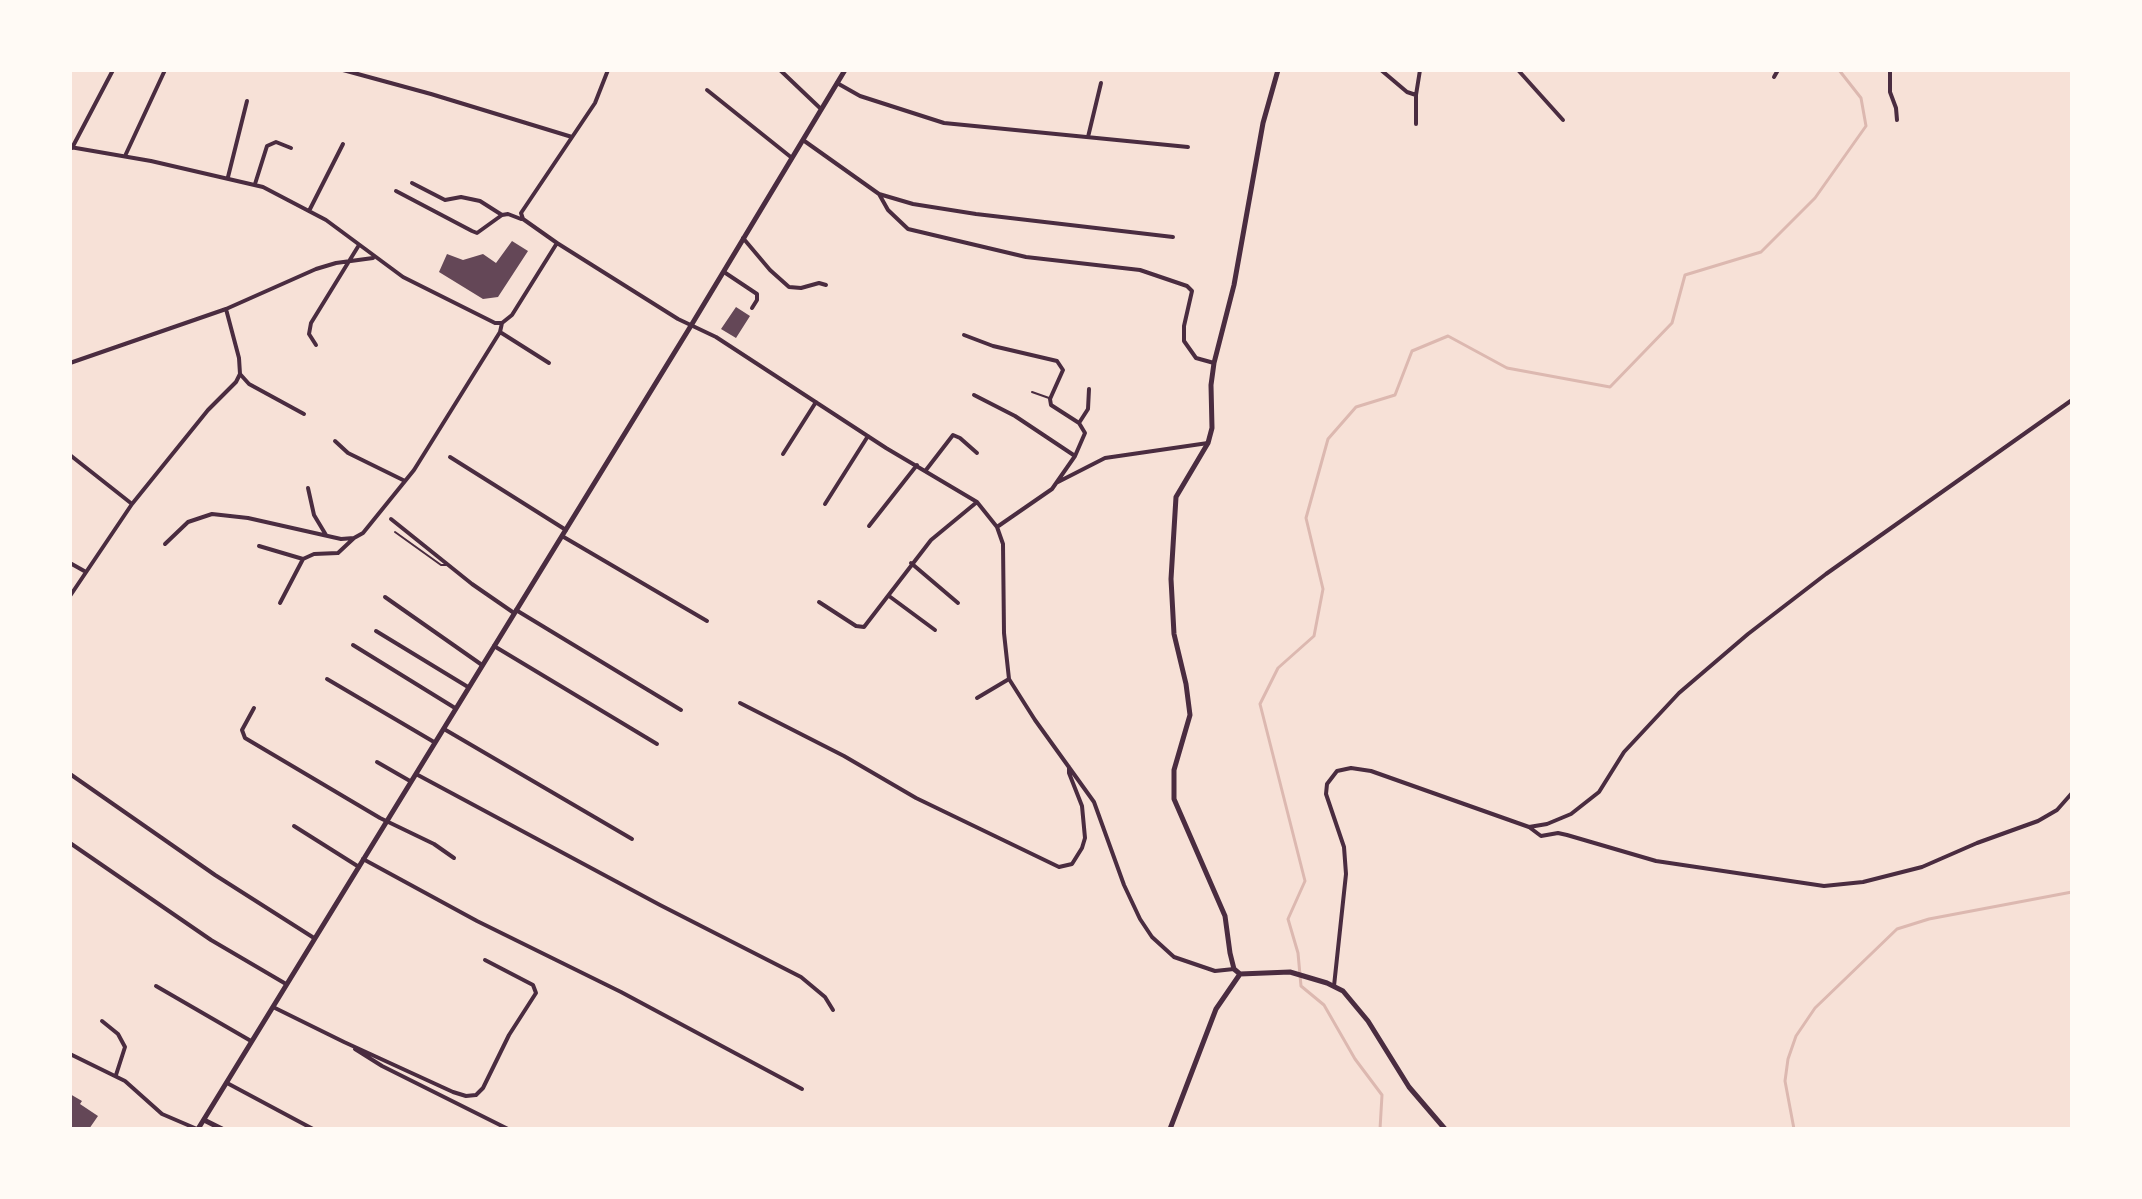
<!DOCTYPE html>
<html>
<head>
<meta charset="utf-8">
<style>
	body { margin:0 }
	#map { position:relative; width:2142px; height:1199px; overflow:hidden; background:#f7e1d7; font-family:"Asap Condensed",sans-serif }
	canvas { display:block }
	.frame { position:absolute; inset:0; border:72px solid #fffaf5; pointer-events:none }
</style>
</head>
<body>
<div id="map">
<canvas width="2142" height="1199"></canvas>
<div class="frame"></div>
</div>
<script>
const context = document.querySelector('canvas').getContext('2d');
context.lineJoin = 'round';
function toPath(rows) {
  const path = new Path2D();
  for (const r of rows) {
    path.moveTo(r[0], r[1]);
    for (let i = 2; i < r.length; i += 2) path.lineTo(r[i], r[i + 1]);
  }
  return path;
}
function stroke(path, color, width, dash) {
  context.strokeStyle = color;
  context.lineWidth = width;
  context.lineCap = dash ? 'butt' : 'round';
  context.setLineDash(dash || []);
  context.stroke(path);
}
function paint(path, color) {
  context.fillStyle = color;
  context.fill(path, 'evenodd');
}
stroke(toPath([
	[1380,1129,1382,1095,1355,1059,1324,1005,1301,986,1298,953,1288,919,1305,881,1260,704,1278,668,1314,636,1323,589,1306,518,1328,439,1356,407,1395,395,1412,351,1448,336,1507,368,1610,387,1672,323,1685,275,1761,252,1815,198,1866,126,1861,98,1839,70],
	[1794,1129,1785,1081,1788,1059,1796,1036,1815,1008,1897,929,1929,919,2072,892]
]), '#dcb8b0', 3);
paint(toPath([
	[512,241,528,251,498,297,483,299,439,272,447,254,463,260,483,254,496,263],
	[736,307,750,316,736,338,721,329],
	[70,1094,82,1101,80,1104,98,1116,89,1129,70,1129]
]), '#644757');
stroke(toPath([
	[1032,392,1049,398],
	[395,532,441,565,446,565]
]), '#4a2c40', 2);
stroke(toPath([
	[343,70,431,94,572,137],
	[780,70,821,109],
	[1381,70,1407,92,1416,95,1420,70],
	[1518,70,1563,120],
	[1890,70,1890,92,1896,108,1897,120],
	[1774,77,1778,70],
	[837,83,860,96,944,123,1188,147],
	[707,90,792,158],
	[1416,124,1416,95],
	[1088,137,1101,83],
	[803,140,879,194,913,204,976,214,1173,237],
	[70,147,151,161,263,187,326,220,403,277,495,323,502,323,512,315,557,243,678,319,716,337,886,448,977,502,997,527,1003,544,1004,633,1009,679,1035,720,1094,802,1124,885,1140,919,1152,937,1174,957,1215,971,1234,969],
	[72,148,113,70],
	[125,156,165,70],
	[228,177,247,101],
	[412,183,445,200,461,197,480,201,502,215],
	[255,184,267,146,276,142,291,148],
	[396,191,472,231,477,233,502,215,508,214,521,219],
	[879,194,888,210,908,229,1026,257,1140,270,1187,286,1192,291,1184,326,1184,341,1196,358,1214,363],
	[309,211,343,144],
	[743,238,770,270,789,287,801,288,819,283,826,285],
	[557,243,523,219,521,213,595,103,608,70],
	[724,272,757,294,757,300,752,308],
	[500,332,549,363],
	[964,335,993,346,1057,361,1063,370,1050,399,1051,405,1079,423,1085,433,1075,456,1052,489,997,527],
	[316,345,309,334,311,323,359,245],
	[70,363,226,309,316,269,336,263,373,258],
	[240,374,249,384,304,414],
	[974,395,1015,416,1075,456],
	[1079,423,1088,409,1089,389],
	[335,441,348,453,405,481],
	[783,454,816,402],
	[70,455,132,504],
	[450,457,566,530],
	[926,470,953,435,960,438,977,453],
	[1056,483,1105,458,1208,443],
	[308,488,314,515,326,535],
	[825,504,868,436],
	[391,519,472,584,514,613],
	[869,526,917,465],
	[562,536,707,621],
	[165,544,188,522,212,514,248,518,341,539,354,538,363,533,414,470,500,332,502,323],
	[259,546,303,559],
	[70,563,86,572],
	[911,563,958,603],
	[70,596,132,504,208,410,236,382,240,374,239,358,226,309],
	[889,596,935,630],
	[385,597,482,665],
	[819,602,856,626,864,627,931,540,977,502],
	[280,603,303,559,314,554,338,553,354,538],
	[516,610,681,710],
	[376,631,468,687],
	[353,645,455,708],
	[494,646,657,744],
	[327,679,434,742],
	[977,698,1009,679],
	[740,703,844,756,916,798,1059,867,1072,864,1082,848,1085,838,1082,806,1069,773,1069,767],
	[254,708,242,730,245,738,380,818,434,844,454,858],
	[444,729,632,839],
	[377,762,410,781],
	[70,774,215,875,314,938],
	[416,774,660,905,801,977,825,997,833,1010],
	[294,826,359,867],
	[1529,827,1541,836,1558,833,1567,835,1656,861,1824,886,1863,882,1922,867,1977,843,2038,821,2057,810,2072,793],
	[70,843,211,940,286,984],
	[363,859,477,921,621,992,802,1089],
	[156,986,251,1041],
	[1334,986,1346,874,1344,847,1326,794,1327,784,1337,771,1351,768,1371,771,1529,827,1547,824,1571,814,1599,792,1624,752,1679,693,1748,634,1826,574,2072,400],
	[273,1007,344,1042],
	[102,1021,118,1034,125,1047,116,1075],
	[344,1042,453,1092,466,1096,476,1095,483,1088,509,1035,536,993,533,985,485,960],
	[355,1049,382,1066,508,1129],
	[70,1054,125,1081,162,1114,197,1129],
	[227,1083,313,1129]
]), '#4a2c40', 4);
stroke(toPath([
	[1240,974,1234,969,1230,953,1225,916,1174,799,1174,770,1190,715,1186,684,1174,634,1171,579,1176,497,1208,443,1212,428,1211,385,1214,363,1234,285,1263,123,1278,70],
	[1240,974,1290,972,1327,983,1343,991,1368,1021,1409,1087,1445,1129],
	[204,1120,222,1129],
	[1170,1129,1216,1009,1240,974]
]), '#4a2c40', 5);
stroke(toPath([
	[198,1129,692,324,845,70]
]), '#4a2c40', 5);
</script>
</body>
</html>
